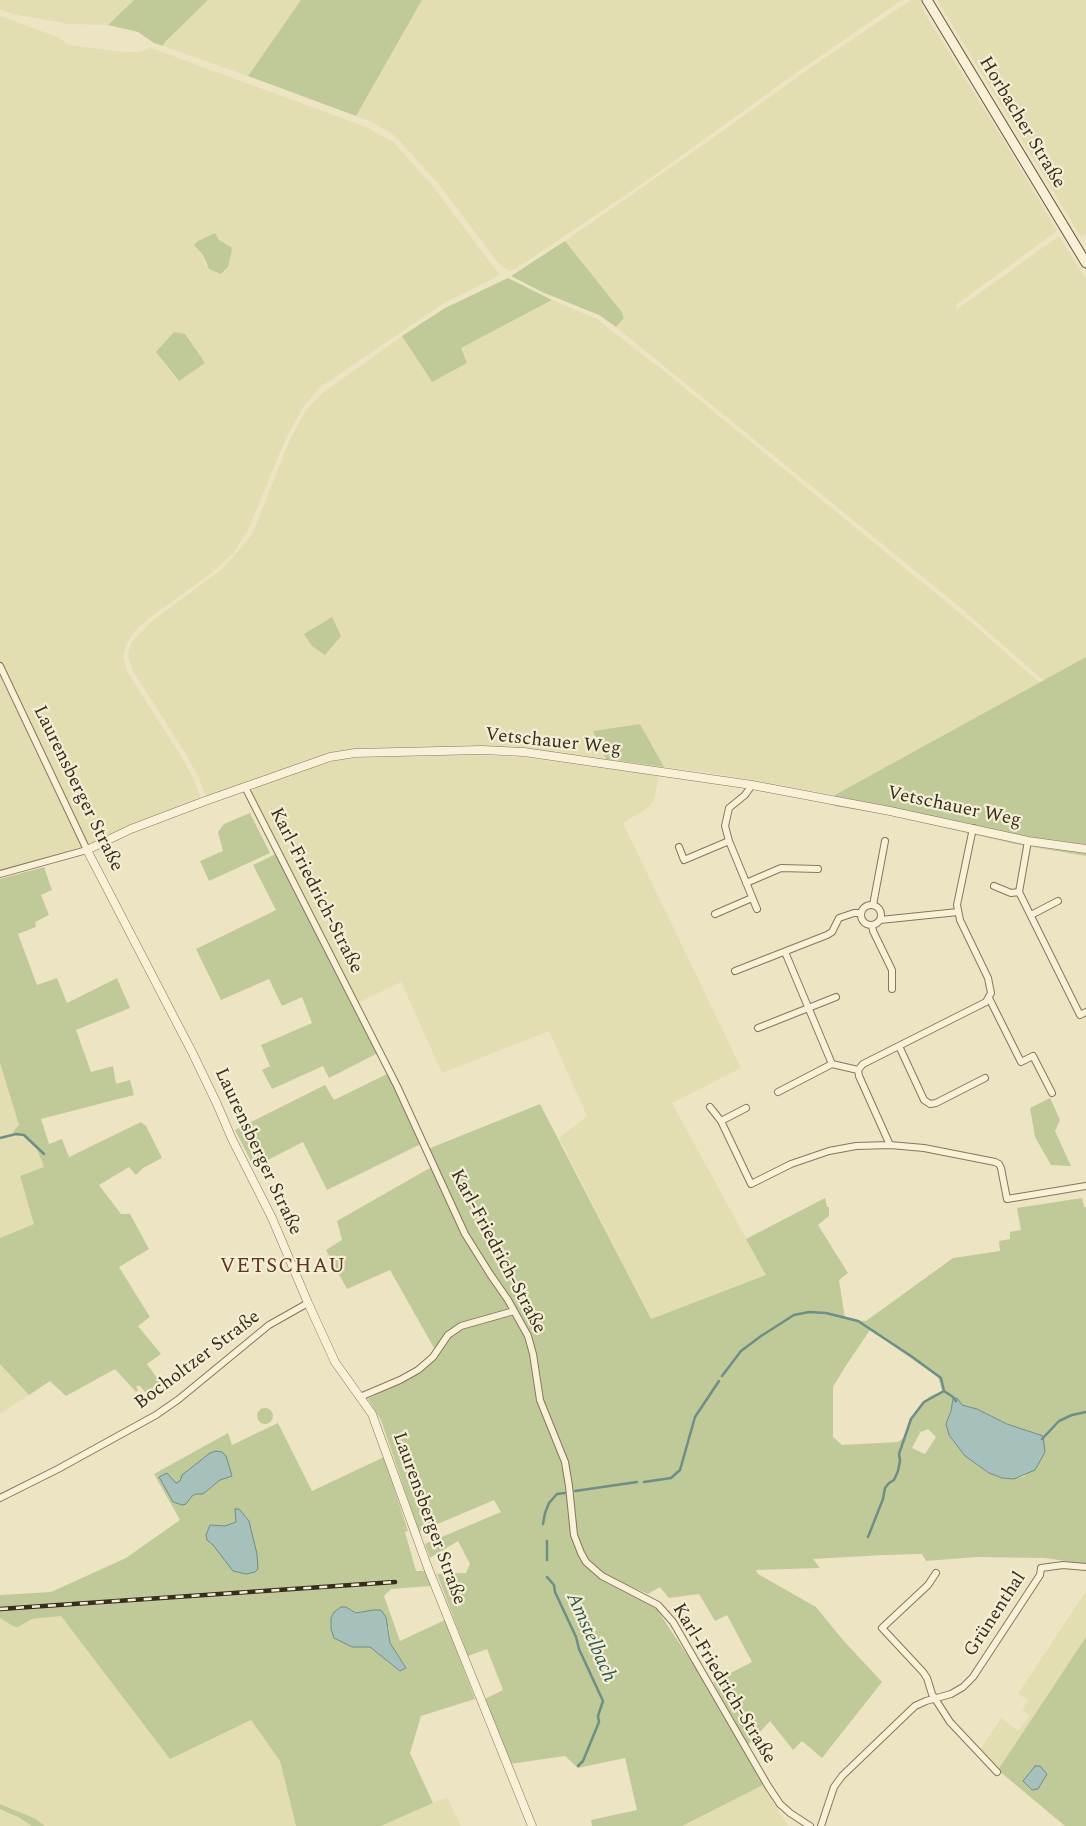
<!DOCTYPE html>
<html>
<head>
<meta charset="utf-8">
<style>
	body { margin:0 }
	canvas { display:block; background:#ede4c4 }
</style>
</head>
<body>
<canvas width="1086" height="1826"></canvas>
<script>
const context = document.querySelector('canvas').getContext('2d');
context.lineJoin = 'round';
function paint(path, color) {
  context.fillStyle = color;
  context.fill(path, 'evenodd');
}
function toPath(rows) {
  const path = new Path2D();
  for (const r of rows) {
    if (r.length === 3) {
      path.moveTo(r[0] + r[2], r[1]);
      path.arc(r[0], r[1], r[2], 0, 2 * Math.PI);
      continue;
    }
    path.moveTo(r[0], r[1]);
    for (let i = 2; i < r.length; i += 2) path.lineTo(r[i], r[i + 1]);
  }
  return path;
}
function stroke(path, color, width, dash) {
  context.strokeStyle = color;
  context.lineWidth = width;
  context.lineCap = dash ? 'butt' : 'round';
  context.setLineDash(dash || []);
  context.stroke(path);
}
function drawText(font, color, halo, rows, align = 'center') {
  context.font = font + ' Spectral,serif';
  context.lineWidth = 4.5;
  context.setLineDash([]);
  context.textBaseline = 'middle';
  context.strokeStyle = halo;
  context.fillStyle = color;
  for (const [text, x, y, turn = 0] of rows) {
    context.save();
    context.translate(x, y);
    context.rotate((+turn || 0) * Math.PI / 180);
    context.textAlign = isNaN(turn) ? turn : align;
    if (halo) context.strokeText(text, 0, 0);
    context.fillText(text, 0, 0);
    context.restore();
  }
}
paint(toPath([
	[0,0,134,0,108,25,69,24,12,14,0,9],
	[208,0,301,0,248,76,163,46,164,43],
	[422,0,902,0,800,70,652,177,517,268,509,271,504,268,496,260,440,186,399,140,391,133,372,122,356,116],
	[911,0,921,0,924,12,1007,146,1057,231,957,304,956,310,1059,236,1086,279,1086,718,961,608,616,327,624,318,621,311,565,241,713,138,810,68],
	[937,0,1086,0,1086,234,1081,237],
	[0,16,60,38,68,45,124,52,138,52,151,48,369,128,393,142,404,154,430,183,500,275,444,303,319,388,304,406,286,438,249,528,233,554,209,575,149,618,133,633,126,645,123,658,128,673,181,756,193,778,200,795,199,798,128,826,76,850,0,869],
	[203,239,219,240,231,247,228,267,224,273,221,274,206,266,198,241],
	[156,352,205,363,178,381],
	[552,300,597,319,674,379,973,624,1065,705,862,800,718,774,664,767,640,724,593,731,606,759,525,748,481,746,354,749,329,753,209,796,205,794,198,776,185,753,133,671,128,657,129,648,132,642,152,621,222,569,246,542,253,532,290,439,307,409,324,392,402,336,431,381,461,348],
	[450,754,521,757,659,776,654,800,649,807,623,823,741,1068,672,1103,766,1275,651,1319,559,1138,587,1116,549,1031,442,1073,401,982,358,1003,252,796,252,791,257,786,340,759],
	[0,1063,19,1125,15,1135,23,1136,35,1144,44,1167,20,1177,35,1224,0,1238],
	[0,1364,29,1395,0,1414],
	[1086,1591,1086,1637,998,1770,979,1751,1001,1718,1018,1731,1030,1716,1022,1710,1028,1700,1018,1694],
	[61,1616,170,1758,251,1720,280,1761,296,1826,45,1826,36,1819,0,1804,0,1618,18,1627,32,1619],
	[763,1785,780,1809,778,1811,788,1826,682,1826],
	[447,1797,461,1826,381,1826,433,1803],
	[0,1809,18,1817,32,1826,0,1826]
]), '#e2deb2');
paint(toPath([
	[134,0,208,0,164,43,163,46,154,43,138,32,108,25],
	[301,0,422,0,356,116,248,76],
	[215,233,219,240,231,247,232,250,228,267,221,274,209,269,203,255,194,245,198,241],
	[565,241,621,311,624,318,616,327,599,315,542,292,511,276],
	[508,278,552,300,461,348,467,363,432,382,402,336,445,308],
	[174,332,185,334,205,363,179,381,156,352],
	[332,617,341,636,325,655,312,646,304,634],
	[1086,657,1086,856,1015,844,889,815,834,806,835,795],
	[640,724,664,767,606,759,593,731],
	[250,813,270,853,209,881,200,861,223,851,218,832,224,824],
	[276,854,378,1053,329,1078,323,1066,272,1089,262,1070,270,1066,261,1045,312,1023,302,997,282,1006,269,979,221,1000,196,949,276,910,253,865],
	[44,867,52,890,41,895,49,915,35,922,36,927,18,934,37,985,57,978,67,1003,117,978,130,1008,76,1030,91,1072,113,1066,116,1084,130,1080,134,1095,41,1119,49,1144,62,1139,69,1157,141,1122,146,1126,162,1158,143,1168,136,1175,129,1167,99,1185,121,1214,130,1214,149,1249,119,1267,150,1317,138,1326,161,1354,147,1364,160,1382,146,1393,139,1385,136,1387,138,1390,136,1392,115,1369,66,1396,50,1381,29,1395,0,1364,0,1238,34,1224,20,1176,44,1167,35,1144,23,1136,15,1135,13,1132,19,1125,0,1063,0,879],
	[389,1073,421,1144,327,1190,303,1142,254,1167,235,1130,325,1085,334,1100],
	[1050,1098,1060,1120,1055,1131,1071,1166,1051,1165,1035,1137,1030,1108],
	[540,1104,651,1319,766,1275,746,1239,825,1198,827,1207,829,1207,829,1216,818,1225,848,1273,839,1280,845,1319,866,1321,953,1258,1000,1251,999,1241,1010,1239,1010,1232,1021,1230,1017,1208,1082,1198,1084,1207,1086,1207,1086,1564,1045,1558,976,1557,926,1561,922,1554,884,1555,813,1559,820,1568,756,1570,758,1574,816,1607,842,1639,882,1682,822,1758,802,1741,793,1750,770,1721,748,1745,713,1682,752,1662,727,1615,715,1621,699,1594,669,1598,660,1587,648,1594,609,1577,588,1560,577,1539,573,1542,600,1579,656,1608,709,1688,763,1785,682,1826,592,1826,591,1820,637,1810,625,1758,578,1768,565,1756,510,1764,483,1700,503,1690,487,1649,468,1656,437,1574,466,1573,470,1564,458,1541,430,1558,425,1544,501,1512,494,1500,419,1532,381,1420,368,1399,414,1375,434,1359,434,1348,390,1270,347,1289,326,1250,342,1240,337,1221,435,1165,428,1149],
	[870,1330,938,1377,942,1391,930,1396,923,1402,910,1419,905,1437,898,1442,842,1445,833,1437,833,1387,845,1367],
	[953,1403,977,1409,1007,1424,1042,1437,1025,1476,1014,1479,1002,1478,989,1473,965,1456,949,1435,946,1424],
	[928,1429,936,1437,925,1454,912,1448,920,1433,919,1430,921,1432],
	[265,1416,8],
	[278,1423,312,1491,384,1457,408,1531,405,1532,416,1571,425,1571,431,1586,391,1589,384,1596,400,1641,445,1620,475,1699,421,1716,410,1753,433,1803,381,1826,296,1826,280,1761,251,1720,170,1759,61,1616,32,1619,18,1627,13,1626,0,1618,0,1595,51,1592,126,1558,180,1520,154,1474,228,1433,232,1445],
	[346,1607,356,1613,373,1610,389,1628,390,1643,406,1668,400,1671,370,1647,352,1647],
	[1086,1637,1086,1826,1065,1826,998,1770],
	[0,1804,36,1819,45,1826,32,1826,18,1817,0,1809]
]), '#c0ca98');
const water = toPath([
	[957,1398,962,1405,977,1409,1007,1424,1043,1436,1045,1452,1035,1470,1014,1479,1002,1478,989,1473,965,1456,949,1435,946,1424,951,1411,953,1399,957,1398],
	[216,1451,222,1452,226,1456,232,1476,220,1480,203,1494,196,1494,192,1496,186,1504,182,1505,173,1502,159,1477,167,1473,176,1483,180,1481,182,1475,210,1453,216,1451],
	[235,1509,239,1509,249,1521,257,1554,258,1569,255,1572,246,1574,233,1571,213,1545,207,1540,206,1535,210,1525,225,1526,236,1522,235,1509],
	[341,1607,346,1607,356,1613,373,1610,381,1610,386,1617,390,1643,406,1668,400,1671,370,1647,352,1647,334,1638,331,1629,331,1618,334,1612,341,1607],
	[1035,1766,1040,1766,1047,1774,1038,1789,1032,1790,1023,1781,1035,1766]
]);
paint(water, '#a6c0bb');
stroke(water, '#6d8e89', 1);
stroke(toPath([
	[0,1138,16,1134,24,1135,44,1154],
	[722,1376,741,1351,761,1336,794,1315,809,1312,826,1313,858,1321,911,1356,941,1378,944,1391,953,1397,956,1401],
	[1042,1439,1059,1421,1072,1415,1086,1412],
	[644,1482,671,1478,680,1470,695,1417,719,1381],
	[575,1491,637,1482],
	[543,1524,545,1513,549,1503,557,1494,565,1493],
	[868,1537,883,1499,885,1488,889,1483,894,1480,898,1471,900,1461,899,1454,911,1419,924,1402,944,1391],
	[547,1541,547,1560],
	[547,1577,554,1585,555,1592,576,1637,579,1649,603,1701,598,1716,599,1722,583,1761,578,1766]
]), '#6d8e89', 2.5);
const minor = toPath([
	[0,666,87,850,0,874],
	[752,785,745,795,729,808,725,826,729,841,757,909],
	[245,787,397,1086,465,1234,490,1274,508,1300,528,1336,533,1354,540,1400,565,1462,569,1486,574,1535,581,1553,586,1562,602,1576,658,1605,673,1622,768,1786,780,1804,790,1813,810,1826],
	[1028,841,1019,892,1080,1015,1086,1012],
	[679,847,684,860,729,841],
	[746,883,781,868,818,869],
	[994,886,1011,893,1019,892],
	[871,915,10],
	[873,905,885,841],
	[715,914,752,898],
	[1031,915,1058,901],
	[880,920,958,912],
	[872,925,873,931,892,970,892,989],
	[785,952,832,1064],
	[735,971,827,935,832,932,839,918,854,913,860,913],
	[989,998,1021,1062,1033,1056,1052,1093],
	[758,1028,836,997],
	[899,1046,924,1100,930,1104,936,1103,985,1078],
	[778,1092,832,1064,858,1070],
	[710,1107,721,1121,751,1184,791,1164,829,1151,856,1146,890,1145,924,1148,995,1162,999,1164,1001,1168,1007,1199,1086,1186],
	[721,1121,746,1108],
	[890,1145,859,1076,858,1070,863,1064,986,1002,991,993,988,978,960,920,957,905,973,828],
	[360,1397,400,1380,418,1370,433,1357,448,1335,461,1326,514,1311],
	[0,1498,58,1469,156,1415,179,1399,269,1325,308,1303],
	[936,1573,928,1585,882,1628,923,1672,927,1678,932,1694,950,1722,997,1772],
	[821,1826,834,1787,842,1776,915,1706,926,1701,951,1694,963,1687,973,1677,1040,1575,1041,1568,1063,1565,1086,1567]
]);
const tertiary = toPath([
	[532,1826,428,1568,372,1414,335,1362,308,1303,272,1218,232,1139,217,1104,193,1054,87,850,131,829,205,801,330,757,355,753,482,750,524,752,752,785,890,811,1028,841,1086,849]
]);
const secondary = toPath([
	[927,0,1086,263]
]);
stroke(minor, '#87765b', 8);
stroke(tertiary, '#87765b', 9);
stroke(secondary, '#69573e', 11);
stroke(minor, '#f8f1d7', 6);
stroke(tertiary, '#f8f1d7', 8);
stroke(secondary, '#f8f1d7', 9);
const rail = toPath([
	[0,1609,395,1582]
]);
stroke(rail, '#372d1f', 4.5);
stroke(rail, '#f4eed4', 2.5, [8]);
drawText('19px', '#372d1f', '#f4eed4', [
	["Horbacher Straße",1021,123,59],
	["Vetschauer Weg",553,743,6],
	["Laurensberger Straße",77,789,64],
	["Vetschauer Weg",954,808,12],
	["Karl-Friedrich-Straße",315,891,63],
	["Laurensberger Straße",257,1152,65],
	["Karl-Friedrich-Straße",497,1252,62],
	["Bocholtzer Straße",198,1361,-37],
	["Laurensberger Straße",428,1519,70],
	["Grünenthal",996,1615,-57],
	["Karl-Friedrich-Straße",723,1684,59]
]);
drawText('italic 20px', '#2e5656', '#f4eed4', [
	["Amstelbach",590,1638,66]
]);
context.letterSpacing = '1px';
drawText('21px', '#623320', '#f4eed4', [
	["VETSCHAU",283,1268]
]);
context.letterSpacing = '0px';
</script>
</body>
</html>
